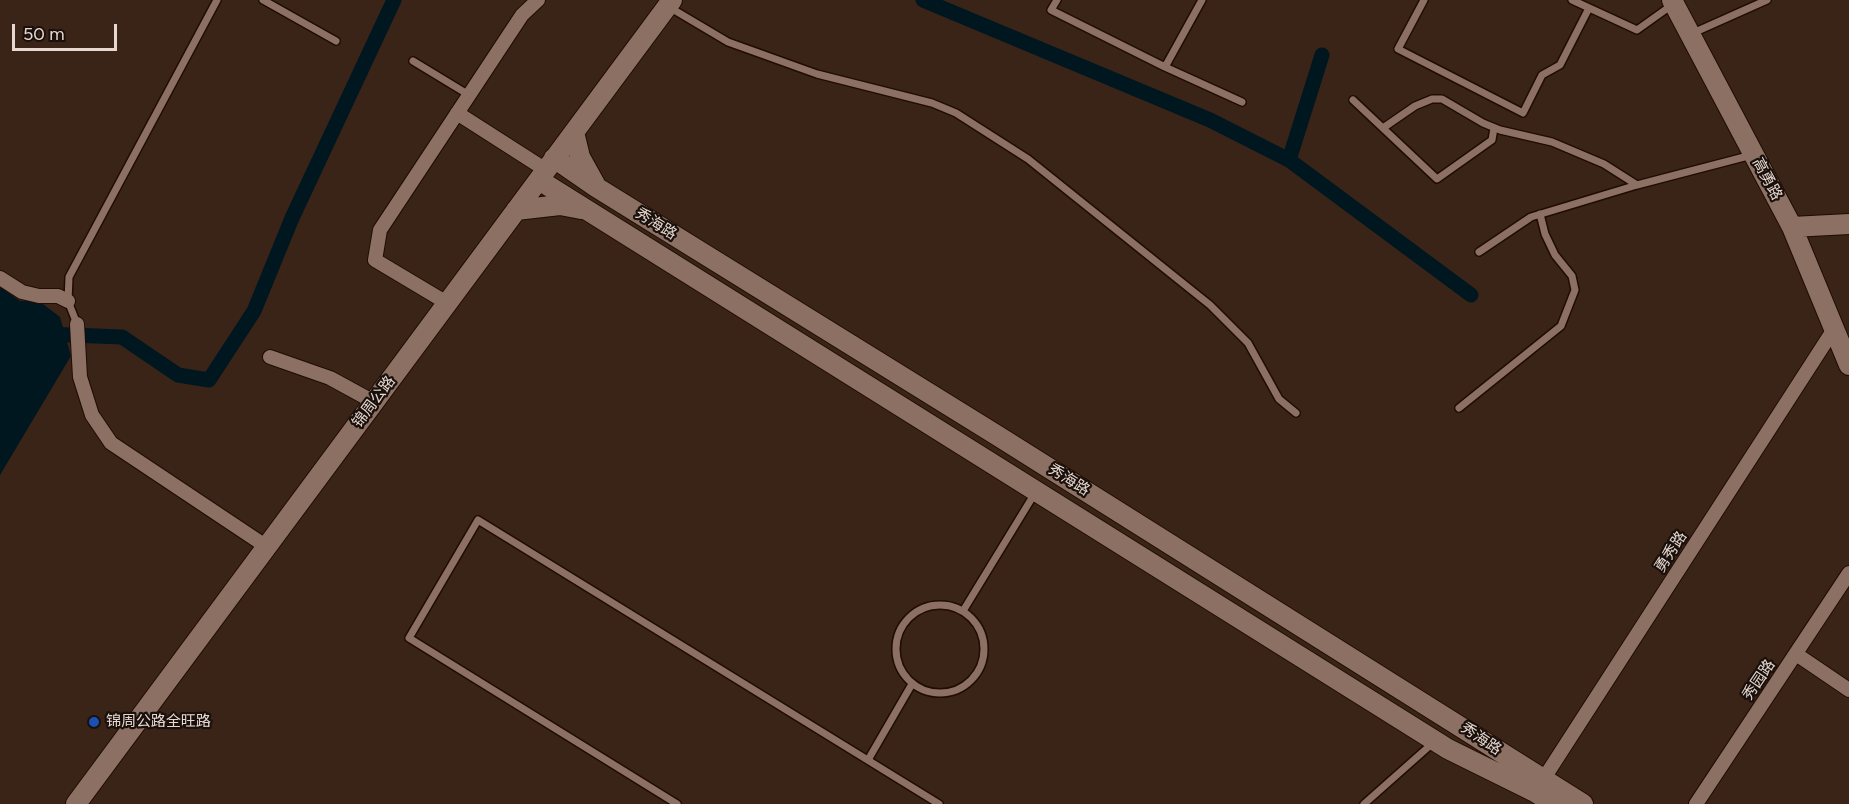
<!DOCTYPE html>
<html>
<head>
<meta charset="utf-8">
<style>
	body { margin:0 }
	#map { position:relative; width:1849px; height:804px; overflow:hidden; background:#3a2418; font-family:Figtree,sans-serif }
	canvas { display:block }
	.scale { position:absolute; left:12px; top:24px; width:105px; height:27px; box-sizing:border-box; border:3px solid #e6d7d0; border-top:0; padding-left:8px; font-size:18px; line-height:21px; white-space:nowrap; color:#e6d7d0; -webkit-text-stroke:4px #1a100b; paint-order:stroke }
</style>
</head>
<body>
<div id="map">
<canvas width="1849" height="804"></canvas>
<div class="scale">50 m</div>
</div>
<script>
const context = document.querySelector('canvas').getContext('2d');
context.lineJoin = 'round';
function paint(path, color) {
  context.fillStyle = color;
  context.fill(path, 'evenodd');
}
function toPath(rows) {
  const path = new Path2D();
  for (const r of rows) {
    if (r.length === 3) {
      path.moveTo(r[0] + r[2], r[1]);
      path.arc(r[0], r[1], r[2], 0, 2 * Math.PI);
      continue;
    }
    path.moveTo(r[0], r[1]);
    for (let i = 2; i < r.length; i += 2) path.lineTo(r[i], r[i + 1]);
  }
  return path;
}
function stroke(path, color, width, dash) {
  context.strokeStyle = color;
  context.lineWidth = width;
  context.lineCap = dash ? 'butt' : 'round';
  context.setLineDash(dash || []);
  context.stroke(path);
}
function drawText(font, color, halo, rows, align = 'center') {
  context.font = font + ' Figtree,"Noto Sans SC",sans-serif';
  context.lineWidth = 4.5;
  context.setLineDash([]);
  context.textBaseline = 'middle';
  context.strokeStyle = halo;
  context.fillStyle = color;
  for (const [text, x, y, turn = 0] of rows) {
    context.save();
    context.translate(x, y);
    context.rotate((+turn || 0) * Math.PI / 180);
    context.textAlign = isNaN(turn) ? turn : align;
    if (halo) context.strokeText(text, 0, 0);
    context.fillText(text, 0, 0);
    context.restore();
  }
}
paint(toPath([
	[0,287,20,301,39,301,60,317,71,356,0,475]
]), '#001720');
stroke(toPath([
	[923,0,1210,120,1289,160,1471,295],
	[1289,160,1322,55],
	[45,334,122,337,178,375,209,380,254,311,292,218,394,0]
]), '#001720', 15);
const lane = toPath([
	[263,0,336,41],
	[1057,0,1051,10,1165,67,1242,102],
	[1424,0,1398,49,1523,113,1542,75,1560,65,1589,8],
	[1572,0,1637,30,1672,5],
	[669,7,728,42,817,74,932,103,956,113,1028,159,1210,305,1248,343,1279,399,1296,413],
	[1693,33,1767,0],
	[413,61,469,95],
	[1165,67,1202,0],
	[1353,100,1437,179,1492,140,1494,128],
	[1383,128,1415,106,1432,99,1442,99,1483,123,1500,130,1552,142,1604,164,1637,185],
	[1479,252,1531,217,1637,185,1752,155],
	[77,324,68,301,69,277,217,0],
	[1459,408,1561,326,1575,290,1572,276,1555,255,1545,234,1540,214],
	[940,649,44],
	[963,611,1035,493],
	[868,760,912,684],
	[677,804,409,638,478,520,939,804],
	[1364,804,1434,742]
]);
const street = toPath([
	[457,113,546,170],
	[0,278,22,292,39,296,58,296,68,301],
	[447,303,375,260,380,230,522,15,538,0],
	[77,324,80,377,92,415,111,443,267,547],
	[270,357,330,378,374,402],
	[1796,654,1849,690],
	[1539,786,1834,329],
	[1696,804,1849,573]
]);
const secondary = toPath([
	[1672,0,1792,227,1849,365],
	[574,132,580,157,595,184],
	[554,158,596,187,998,436,1583,804],
	[539,180,1448,749,1535,792,1554,804],
	[516,210,560,205,581,209],
	[1792,227,1849,224],
	[76,804,672,0]
]);
stroke(lane, '#200c03', 10);
stroke(street, '#200c03', 16);
stroke(secondary, '#200c03', 22);
stroke(lane, '#8b7063', 7);
stroke(street, '#8b7063', 14);
stroke(secondary, '#8b7063', 20);
for (const [x, y, r, color] of [
	[94,722,6,"#1a4fb4"]
]) {
  const dot = new Path2D();
  dot.arc(x, y, r, 0, 2 * Math.PI);
  context.fillStyle = color;
  context.fill(dot);
  stroke(dot, '#1a100b', 2);
}
drawText('15px', '#e6d7d0', '#1a100b', [
	["高勇路",1767,179,62],
	["秀海路",656,224,32],
	["锦周公路",374,402,-53],
	["秀海路",1069,480,32],
	["勇秀路",1671,552,-57],
	["秀园路",1759,680,-56],
	["秀海路",1481,739,34]
]);
drawText('15px', '#e6d7d0', '#1a100b', [
	["锦周公路全旺路",106,722]
], 'left');
</script>
</body>
</html>
